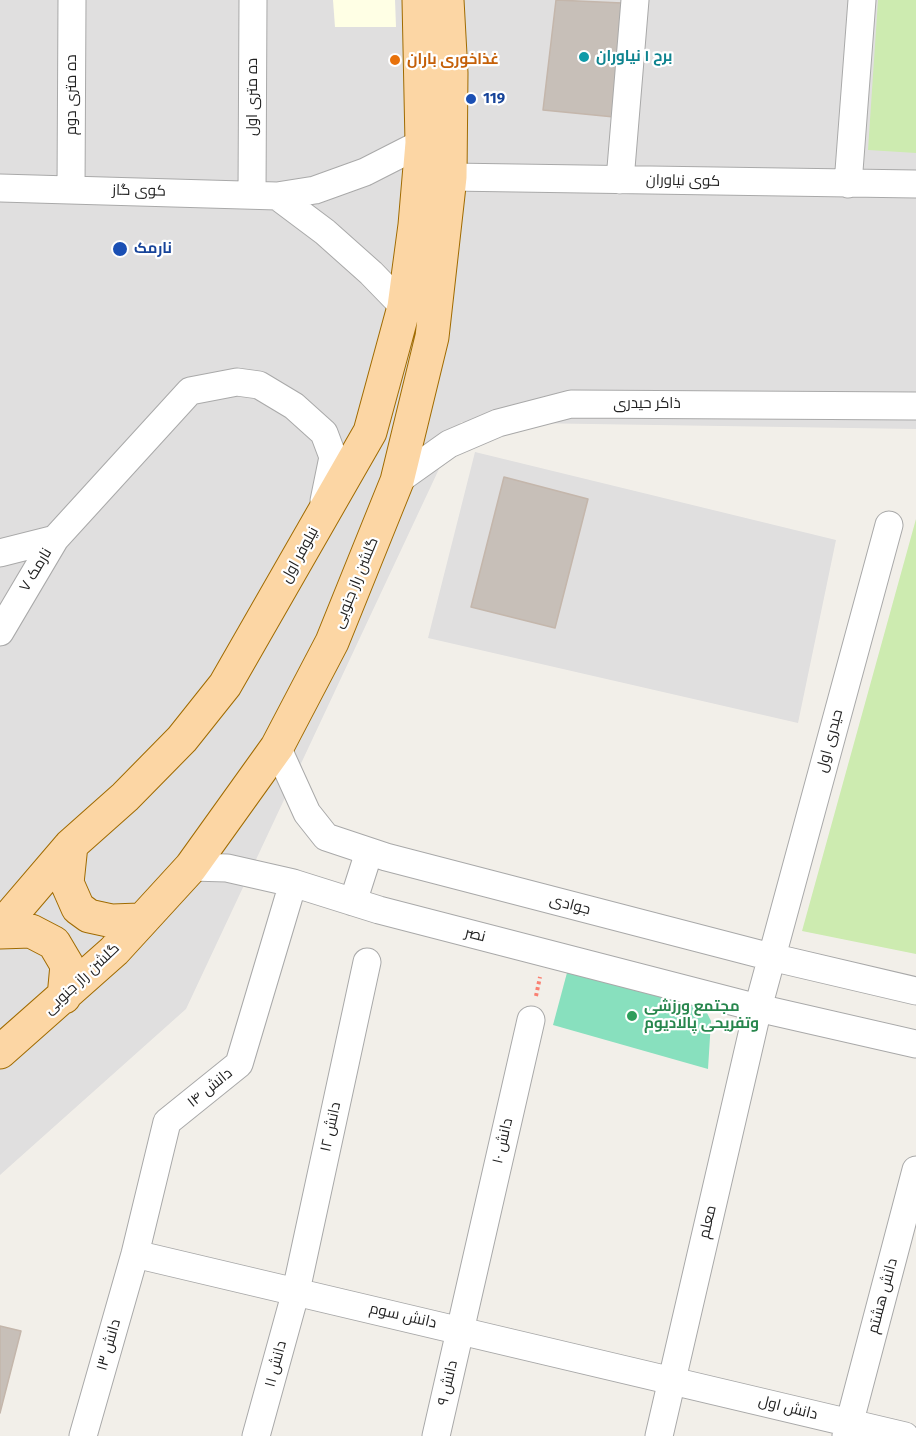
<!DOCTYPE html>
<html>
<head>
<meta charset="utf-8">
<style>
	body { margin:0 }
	canvas { display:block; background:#f2efe9 }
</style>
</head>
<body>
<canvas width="916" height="1436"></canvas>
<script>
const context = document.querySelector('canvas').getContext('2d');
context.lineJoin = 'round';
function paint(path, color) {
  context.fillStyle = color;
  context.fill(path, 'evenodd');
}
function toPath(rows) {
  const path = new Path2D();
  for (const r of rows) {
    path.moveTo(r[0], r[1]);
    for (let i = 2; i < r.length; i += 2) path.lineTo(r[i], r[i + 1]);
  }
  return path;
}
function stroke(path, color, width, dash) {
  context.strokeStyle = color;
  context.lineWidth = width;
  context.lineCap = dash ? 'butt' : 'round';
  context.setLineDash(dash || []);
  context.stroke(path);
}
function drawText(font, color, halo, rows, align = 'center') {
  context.font = font + ' "Fira Sans",Cairo,sans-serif';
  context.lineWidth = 4.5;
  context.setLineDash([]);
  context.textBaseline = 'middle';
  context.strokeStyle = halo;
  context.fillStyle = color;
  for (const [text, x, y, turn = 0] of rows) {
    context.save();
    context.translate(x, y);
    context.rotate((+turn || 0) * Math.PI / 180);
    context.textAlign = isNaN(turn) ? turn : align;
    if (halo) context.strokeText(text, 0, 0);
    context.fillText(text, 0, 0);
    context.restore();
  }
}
paint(toPath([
	[0,0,916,0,916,429,461,422,186,1009,0,1175],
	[475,452,836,540,798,723,428,638]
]), '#e0dfdf');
paint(toPath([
	[333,0,395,0,396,27,335,27]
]), '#ffffe5');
paint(toPath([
	[878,0,916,0,916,153,868,150],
	[916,519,916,954,802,931]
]), '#cdebb0');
paint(toPath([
	[568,969,693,1001,706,1011,711,1021,708,1069,553,1025]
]), '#88e0be');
const building = toPath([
	[556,0,622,3,614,117,543,110,556,0],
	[504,477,588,499,555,628,471,607,504,477],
	[0,1326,21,1331,0,1413,0,1326]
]);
paint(building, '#c7bfb8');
stroke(building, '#c4b6ab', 1.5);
const minor = toPath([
	[450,177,916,184],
	[620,180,635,0],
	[848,184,862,0],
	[0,188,277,196,315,190,365,172,422,143],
	[71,190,72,0],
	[252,194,253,0],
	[277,196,325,232,371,273,404,307],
	[397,481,449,444,498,423,571,404,916,406],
	[0,553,55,539],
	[0,632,55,539,190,391,237,382,259,385,294,406,324,433,333,457,324,501],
	[277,747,307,813,326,837,386,857,771,957,916,991],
	[191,867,227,868,293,883,379,910,758,1008,916,1044],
	[353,902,369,852],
	[135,1254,905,1436],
	[83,1436,135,1254,167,1122,239,1064,293,883],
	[256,1436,296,1291,367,962],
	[436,1436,531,1020],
	[659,1436,758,1008,889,525],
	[846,1436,916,1170]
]);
const major = toPath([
	[71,845,67,883,78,908,89,916,112,921,140,920],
	[0,928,71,845,125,797,182,739,225,685,370,432,404,307,415,225,422,143,419,0],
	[0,932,31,931,54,943,67,965,64,997],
	[0,1052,114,951,191,867,277,747,332,642,397,481,432,337,450,177,451,73,447,0]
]);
stroke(minor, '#a9a9a9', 29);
stroke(major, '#a06b00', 35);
stroke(toPath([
	[536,996,540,977]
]), '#fa8072', 4, [3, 3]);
stroke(minor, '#fff', 27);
stroke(major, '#fcd6a4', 33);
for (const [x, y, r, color] of [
	[584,57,6,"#0f9aa8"],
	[395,60,6,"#e8710a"],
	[471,99,6,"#1a4fb4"],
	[120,249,8,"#1a4fb4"],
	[632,1016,6,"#2e9e5b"]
]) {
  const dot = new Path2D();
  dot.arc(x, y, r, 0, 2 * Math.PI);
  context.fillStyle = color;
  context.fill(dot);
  stroke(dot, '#fff', 2);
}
drawText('bold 15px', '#0d838f', '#fff', [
	["برح ۱ نیاوران",596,57]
], 'left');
drawText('bold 15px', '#c56008', '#fff', [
	["غذاخوری باران",407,60]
], 'left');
drawText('15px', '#222', '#fff', [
	["ده متری دوم",72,95,-90],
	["ده متری اول",253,97,-90],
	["کوی نیاوران",683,181,1],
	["کوی گاز",139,191,1],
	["ذاکر حیدری",647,404],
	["نیلوفر اول",300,555,-61],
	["نارمک ۷",36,570,-59],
	["گلشن راز جنوبی",356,583,-68],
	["حیدری اول",830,741,-75],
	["جوادی",570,905,15],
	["نصر",475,935,14],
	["گلشن راز جنوبی",82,979,-43],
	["دانش ۱۴",210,1088,-39],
	["دانش ۱۲",331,1127,-78],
	["دانش ۱۰",503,1141,-77],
	["معلم",708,1222,-77],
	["دانش هشتم",883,1296,-75],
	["دانش سوم",403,1316,13],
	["دانش ۱۳",109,1345,-74],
	["دانش ۱۱",276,1364,-75],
	["دانش ۹",448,1383,-77],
	["دانش اول",788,1408,14]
]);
drawText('bold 15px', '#164399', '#fff', [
	["119",483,99],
	["نارمک",134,249]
], 'left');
drawText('bold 15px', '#27864d', '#fff', [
	["مجتمع ورزشی",644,1007],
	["وتفریحی پالادیوم",644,1024]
], 'left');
</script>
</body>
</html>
